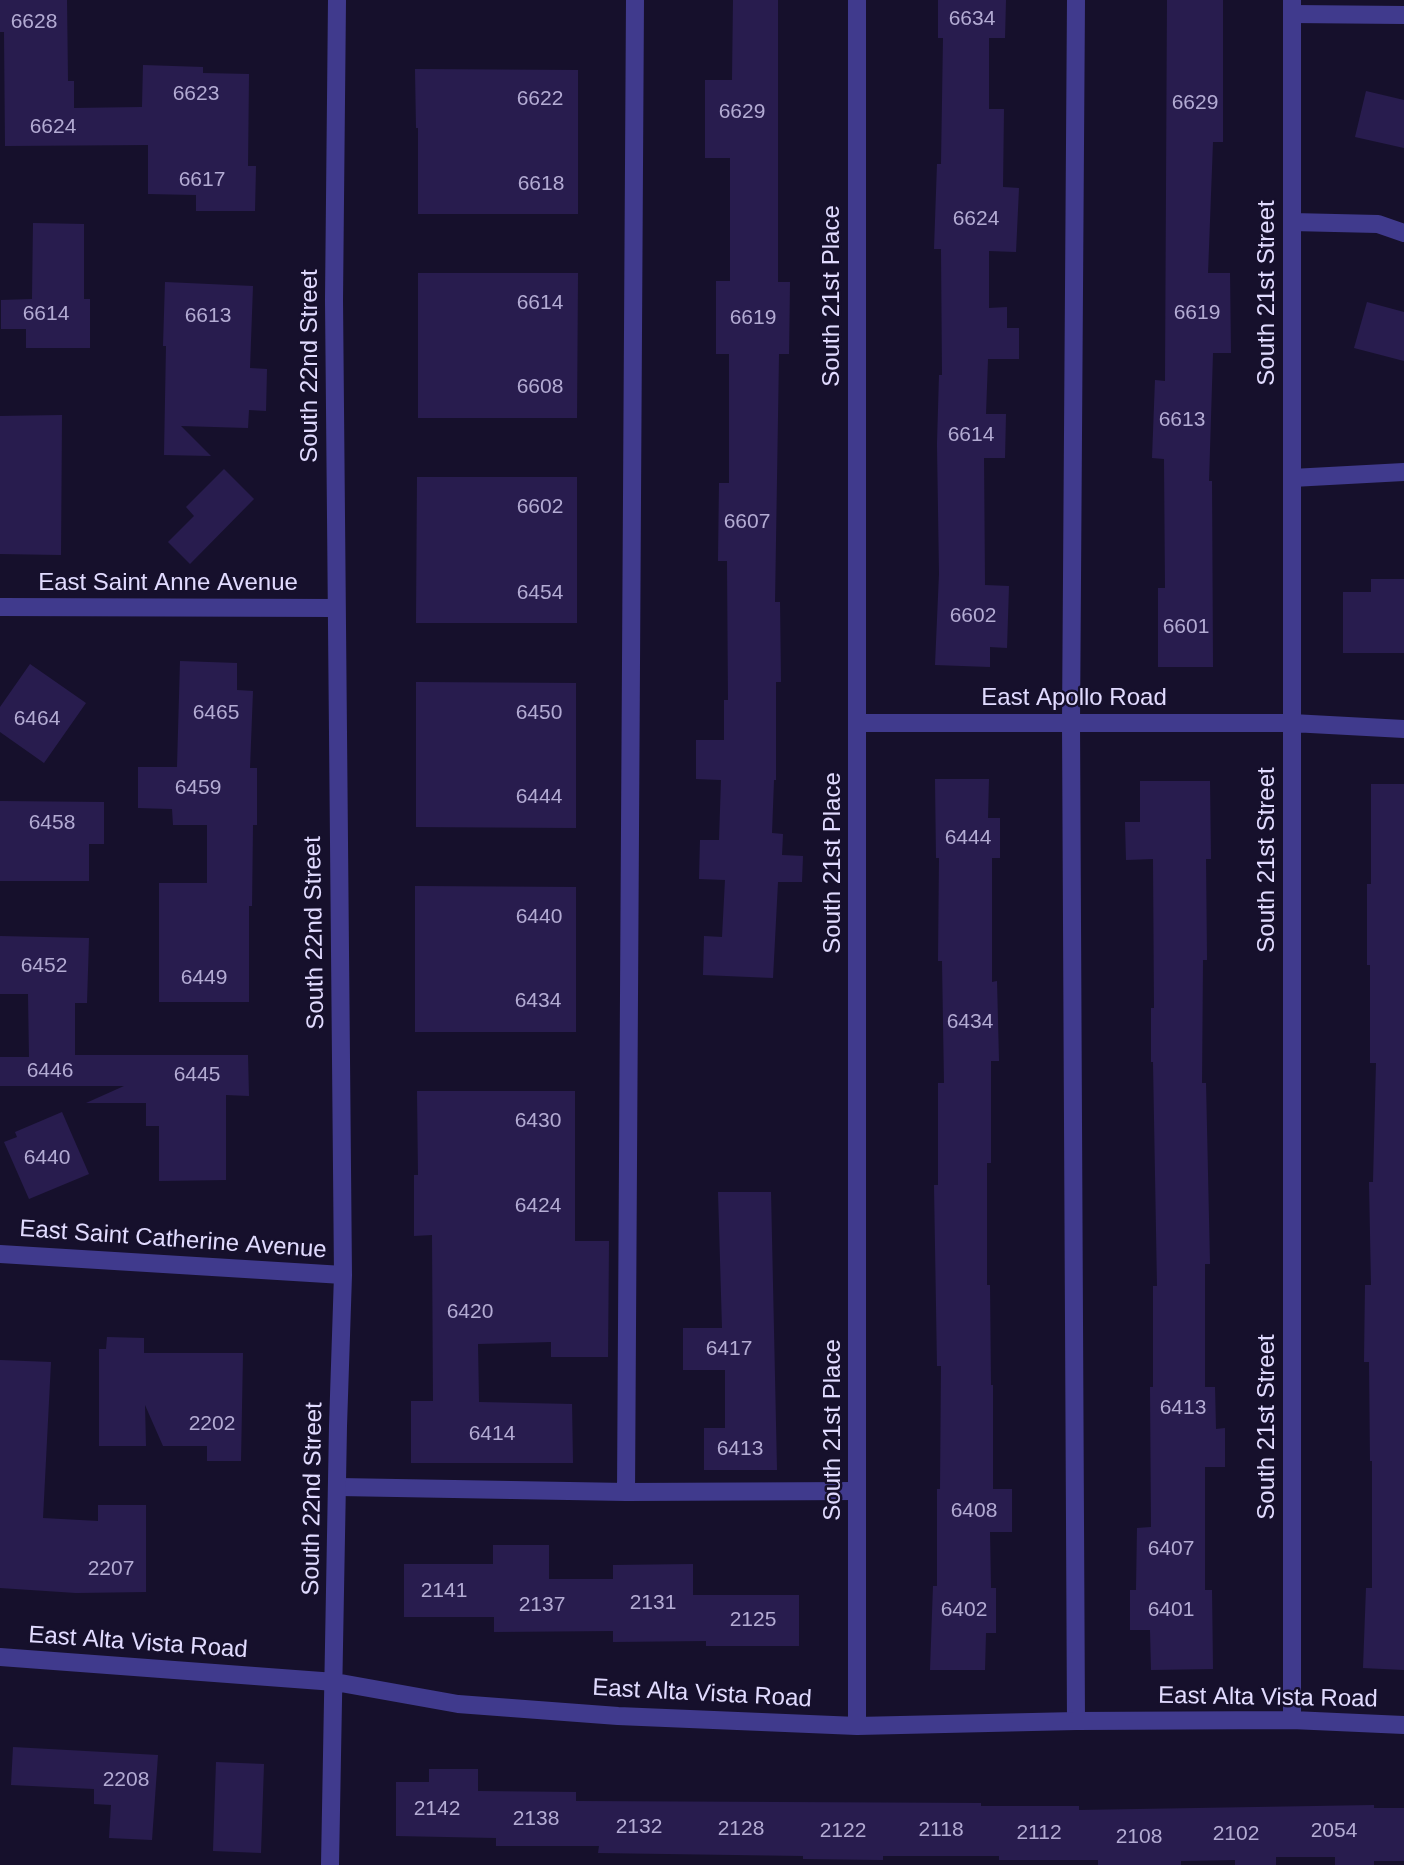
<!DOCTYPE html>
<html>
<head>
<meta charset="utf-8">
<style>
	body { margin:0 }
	canvas { display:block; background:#16102c }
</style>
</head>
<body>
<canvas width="1404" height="1865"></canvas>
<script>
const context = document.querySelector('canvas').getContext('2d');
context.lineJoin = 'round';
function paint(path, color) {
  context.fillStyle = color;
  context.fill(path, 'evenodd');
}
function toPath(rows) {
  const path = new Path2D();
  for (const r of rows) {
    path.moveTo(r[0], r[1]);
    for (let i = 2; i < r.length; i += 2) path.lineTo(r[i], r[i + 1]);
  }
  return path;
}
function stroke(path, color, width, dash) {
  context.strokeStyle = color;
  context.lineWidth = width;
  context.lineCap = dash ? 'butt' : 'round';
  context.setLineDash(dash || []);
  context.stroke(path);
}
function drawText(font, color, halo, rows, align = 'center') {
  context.font = font + ' Helvetica,sans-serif';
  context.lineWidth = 5;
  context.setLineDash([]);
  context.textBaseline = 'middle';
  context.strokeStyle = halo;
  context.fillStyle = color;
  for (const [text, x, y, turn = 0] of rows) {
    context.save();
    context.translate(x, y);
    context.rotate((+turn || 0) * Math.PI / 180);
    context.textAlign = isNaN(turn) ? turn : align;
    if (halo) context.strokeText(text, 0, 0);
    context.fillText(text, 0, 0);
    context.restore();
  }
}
paint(toPath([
	[0,0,67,0,68,81,74,81,74,108,142,107,143,65,203,67,203,73,249,74,248,166,256,166,255,211,196,211,196,195,148,194,148,145,5,146,4,32,0,32],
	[733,0,778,0,778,282,790,282,789,354,779,354,775,602,780,602,781,682,776,682,776,780,774,780,772,833,783,834,782,855,803,856,802,882,778,882,773,978,703,975,704,936,722,937,725,880,699,879,700,840,719,840,721,780,696,779,696,740,724,740,724,700,728,700,727,561,718,561,719,483,729,483,729,354,716,354,716,281,730,281,730,158,705,158,705,80,732,80],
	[938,0,1006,0,1005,38,989,38,989,109,1004,109,1003,187,1019,188,1016,252,989,251,989,308,1007,307,1007,328,1019,328,1019,359,988,359,986,414,1006,414,1005,458,984,458,985,585,1009,586,1007,648,990,647,990,667,935,665,939,574,937,444,939,375,942,375,941,249,934,249,937,164,941,164,943,38,938,38],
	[1167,0,1223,0,1223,142,1213,142,1208,273,1230,273,1231,353,1213,353,1209,481,1212,481,1213,667,1158,667,1158,588,1165,588,1164,459,1152,458,1155,380,1165,381],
	[415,69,578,70,578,214,418,214,418,128,416,128],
	[1366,91,1404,100,1404,148,1355,137],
	[33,223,84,224,84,299,90,299,90,348,26,348,26,329,1,329,1,300,32,299],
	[418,273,578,273,577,418,418,418],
	[165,282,253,286,250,368,267,369,266,411,249,410,248,428,181,426,211,456,164,455,166,346,163,346],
	[1367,302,1404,312,1404,361,1354,348],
	[62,415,61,555,0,554,0,416],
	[224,469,254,499,190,564,168,542,194,516,186,507],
	[417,477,577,477,577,623,416,623],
	[1371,579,1404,579,1404,653,1343,653,1343,592,1371,592],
	[180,661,237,663,237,690,253,691,250,768,257,768,257,825,253,825,252,906,249,906,249,1002,159,1002,159,883,207,883,207,825,173,825,172,809,138,808,138,767,177,767],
	[30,664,86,703,44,763,0,732,0,707],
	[416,682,576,683,576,828,416,827],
	[935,779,989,779,988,818,1000,818,1000,858,992,858,992,982,997,981,999,1061,991,1061,991,1163,987,1163,987,1285,990,1285,991,1385,993,1385,993,1489,1012,1489,1012,1532,990,1532,991,1588,996,1588,996,1633,986,1633,985,1670,930,1670,933,1586,937,1586,937,1489,940,1489,941,1366,937,1366,934,1185,938,1185,938,1083,944,1083,942,961,938,961,939,858,936,858],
	[1140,781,1210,781,1211,859,1206,859,1207,960,1203,960,1202,1083,1206,1083,1210,1264,1205,1264,1205,1387,1215,1387,1216,1429,1225,1428,1225,1467,1205,1467,1205,1590,1212,1590,1213,1669,1151,1670,1150,1630,1130,1630,1130,1590,1136,1590,1137,1528,1151,1527,1150,1387,1153,1387,1153,1286,1157,1286,1153,1062,1151,1062,1151,1008,1154,1008,1153,859,1126,860,1125,822,1140,822],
	[1371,784,1404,784,1404,1670,1363,1668,1366,1588,1372,1588,1372,1461,1370,1461,1369,1362,1364,1362,1365,1285,1371,1285,1369,1182,1373,1182,1376,1063,1370,1063,1370,965,1367,965,1367,884,1371,884],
	[0,801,104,802,104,844,89,844,89,881,0,881],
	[415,886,576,887,576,1032,415,1032],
	[0,936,89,938,87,1003,75,1003,75,1055,248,1055,249,1096,226,1095,226,1180,159,1181,159,1126,146,1126,146,1103,86,1103,124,1086,0,1086,0,1057,29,1057,28,994,0,994],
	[417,1091,575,1091,575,1241,609,1241,608,1357,551,1357,551,1342,478,1344,479,1402,572,1404,573,1463,411,1463,411,1401,433,1401,432,1235,414,1236,414,1175,418,1175],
	[62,1112,89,1174,29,1199,4,1142,17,1137,15,1132],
	[718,1192,771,1192,777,1470,704,1470,704,1428,725,1428,725,1370,683,1370,683,1328,722,1328],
	[107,1337,144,1338,144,1353,243,1353,241,1461,207,1461,207,1446,163,1446,145,1405,146,1446,99,1446,99,1349,106,1349],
	[0,1360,51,1362,43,1518,98,1521,98,1505,146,1505,146,1592,76,1593,0,1588],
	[493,1545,549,1545,549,1579,613,1579,613,1565,693,1564,693,1595,799,1595,799,1646,706,1646,706,1641,613,1642,613,1631,494,1632,494,1617,404,1617,404,1564,493,1564],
	[13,1747,158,1755,152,1840,109,1838,111,1805,94,1804,94,1789,11,1785],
	[216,1762,264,1764,261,1853,213,1851],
	[429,1769,478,1769,478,1791,576,1792,576,1801,981,1803,981,1806,1079,1806,1079,1810,1374,1805,1374,1808,1404,1808,1404,1861,1374,1861,1374,1865,1335,1865,1335,1857,1276,1857,1276,1865,1235,1865,1235,1860,1181,1861,1181,1865,1098,1865,1098,1860,999,1860,999,1856,883,1856,883,1860,803,1859,803,1856,598,1853,599,1846,496,1846,496,1838,396,1836,396,1782,429,1782]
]), '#281c4e');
stroke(toPath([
	[1076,0,1071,723,1076,1721],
	[1292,14,1404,15],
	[1292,478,1404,472],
	[339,1487,626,1492,857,1491],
	[626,1492,635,0]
]), '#403a8d', 18);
stroke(toPath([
	[857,0,857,1726],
	[1292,222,1378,224,1404,233],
	[0,607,336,608],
	[857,723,1292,723,1404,729],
	[0,1254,343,1275],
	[0,1657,335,1682,458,1704,618,1716,857,1726,1076,1721,1292,1720,1404,1725],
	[1292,1720,1292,0],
	[330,1865,338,1426,343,1275,334,300,337,0]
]), '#403a8d', 18);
drawText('21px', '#b3abd3', null, [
	["6634",972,19],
	["6628",34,22],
	["6623",196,94],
	["6622",540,99],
	["6629",1195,103],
	["6629",742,112],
	["6624",53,127],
	["6617",202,180],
	["6618",541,184],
	["6624",976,219],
	["6614",540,303],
	["6619",1197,313],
	["6614",46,314],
	["6613",208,316],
	["6619",753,318],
	["6608",540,387],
	["6613",1182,420],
	["6614",971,435],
	["6602",540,507],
	["6607",747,522],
	["6454",540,593],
	["6602",973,616],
	["6601",1186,627],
	["6465",216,713],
	["6450",539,713],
	["6464",37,719],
	["6459",198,788],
	["6444",539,797],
	["6458",52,823],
	["6444",968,838],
	["6440",539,917],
	["6452",44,966],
	["6449",204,978],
	["6434",538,1001],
	["6434",970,1022],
	["6446",50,1071],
	["6445",197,1075],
	["6430",538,1121],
	["6440",47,1158],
	["6424",538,1206],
	["6420",470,1312],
	["6417",729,1349],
	["6413",1183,1408],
	["2202",212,1424],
	["6414",492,1434],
	["6413",740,1449],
	["6408",974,1511],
	["6407",1171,1549],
	["2207",111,1569],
	["2141",444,1591],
	["2131",653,1603],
	["2137",542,1605],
	["6402",964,1610],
	["6401",1171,1610],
	["2125",753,1620],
	["2208",126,1780],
	["2142",437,1809],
	["2138",536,1819],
	["2132",639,1827],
	["2128",741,1829],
	["2118",941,1830],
	["2122",843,1831],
	["2054",1334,1831],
	["2112",1039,1833],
	["2102",1236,1834],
	["2108",1139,1837]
]);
drawText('24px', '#e1dbff', '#16102c', [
	["South 21st Street",1267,293,-90],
	["South 21st Place",832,296,-90],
	["South 22nd Street",310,366,-90],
	["East Saint Anne Avenue",168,583],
	["East Apollo Road",1074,698],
	["South 21st Street",1267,860,-90],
	["South 21st Place",833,863,-90],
	["South 22nd Street",315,933,-91],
	["East Saint Catherine Avenue",173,1240,4],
	["South 21st Street",1267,1427,-90],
	["South 21st Place",833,1430,-90],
	["South 22nd Street",313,1499,-89],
	["East Alta Vista Road",138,1643,4],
	["East Alta Vista Road",702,1694,3],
	["East Alta Vista Road",1268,1698,1]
]);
</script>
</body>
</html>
